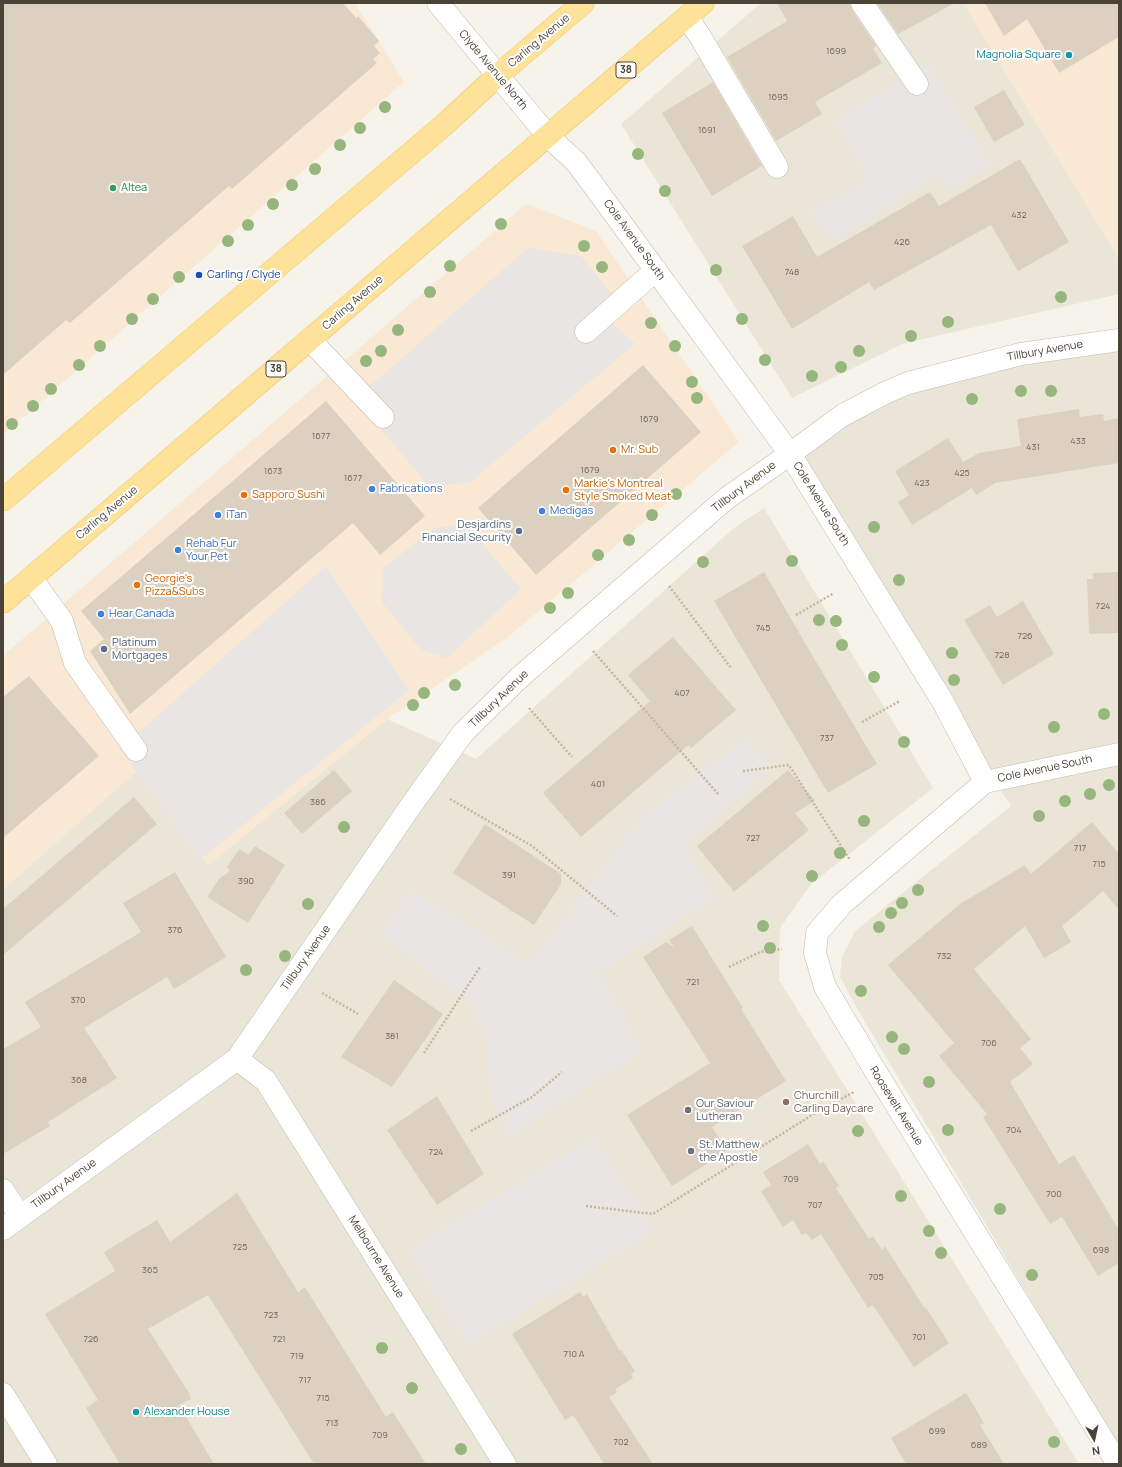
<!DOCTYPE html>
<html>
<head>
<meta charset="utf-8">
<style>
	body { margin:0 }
	#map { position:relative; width:1122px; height:1467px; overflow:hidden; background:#f6f3ea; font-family:Manrope,sans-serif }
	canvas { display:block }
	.frame { position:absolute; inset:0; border:4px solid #4b4337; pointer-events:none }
	.north { position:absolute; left:1074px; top:1419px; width:40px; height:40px; -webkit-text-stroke:3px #fff; paint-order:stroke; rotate:171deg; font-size:11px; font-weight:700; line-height:16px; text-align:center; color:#4b4337 }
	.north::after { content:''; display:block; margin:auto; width:14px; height:18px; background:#4b4337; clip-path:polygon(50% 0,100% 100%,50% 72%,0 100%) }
</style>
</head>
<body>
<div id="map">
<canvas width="1122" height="1467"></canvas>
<div class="frame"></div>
<div class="north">N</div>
</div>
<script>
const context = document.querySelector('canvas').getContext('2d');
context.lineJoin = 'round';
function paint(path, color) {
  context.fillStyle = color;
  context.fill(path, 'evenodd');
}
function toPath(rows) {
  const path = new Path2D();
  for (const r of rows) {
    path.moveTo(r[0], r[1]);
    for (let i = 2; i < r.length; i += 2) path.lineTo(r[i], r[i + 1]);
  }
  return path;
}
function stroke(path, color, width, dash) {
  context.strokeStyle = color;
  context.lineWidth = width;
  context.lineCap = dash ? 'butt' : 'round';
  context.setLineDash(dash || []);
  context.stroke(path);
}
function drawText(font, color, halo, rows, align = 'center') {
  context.font = font + ' Manrope,sans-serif';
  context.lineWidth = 4;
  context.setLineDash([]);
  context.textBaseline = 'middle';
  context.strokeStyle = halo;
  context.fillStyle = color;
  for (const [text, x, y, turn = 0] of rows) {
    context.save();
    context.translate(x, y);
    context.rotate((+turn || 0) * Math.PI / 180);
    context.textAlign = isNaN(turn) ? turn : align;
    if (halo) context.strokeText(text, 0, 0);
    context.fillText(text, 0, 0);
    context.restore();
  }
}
paint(toPath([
	[761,3,1119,3,1119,294,902,344,792,398,621,124],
	[1119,341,1119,1448,858,1010,840,977,842,957,855,931,1011,806,943,702,790,454,843,415,1070,346],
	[764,508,933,788,811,884,780,928,779,980,1079,1464,3,1464,3,656,38,626,208,865,387,719,476,759,734,528]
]), '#ebe5d8');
paint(toPath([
	[3,3,355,3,404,82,3,435],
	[963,3,1119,3,1119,259],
	[526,204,596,231,739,442,508,637,387,719,208,865,137,771,3,890,3,656]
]), '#f9e9d4');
paint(toPath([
	[929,64,991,165,947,189,938,174,834,242,808,212,867,181,834,120],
	[528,248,581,256,625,310,612,323,635,344,470,482,430,487,355,399],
	[465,525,521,589,447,658,421,650,382,602,383,568,435,528],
	[326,566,409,690,200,860,120,749],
	[746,737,773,769,682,845,716,897,598,973,643,1050,509,1137,494,1110,485,1037,469,1004,379,933,411,890,529,963,644,815],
	[593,1136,653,1231,467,1346,408,1251]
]), '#e8e5e2');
paint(toPath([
	[3,3,343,3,356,18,358,16,379,41,374,46,380,53,373,59,377,63,232,189,229,186,70,323,66,320,3,375],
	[777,3,850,3,852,10,876,46,873,48,882,63,815,102,822,114,776,141,727,57,787,21],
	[877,3,955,3,898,34],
	[985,3,1119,3,1119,37,1059,73,1027,19,1004,36],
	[713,82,762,166,712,196,662,113],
	[1004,90,1025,125,994,142,974,107],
	[1020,159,1069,242,1018,271,991,225,874,290,869,282,792,329,742,246,793,216,817,257,930,192,939,206],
	[643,365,701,432,536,575,478,508],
	[326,401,425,516,380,555,353,523,130,714,90,651,104,639,81,611],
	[1079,409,1080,417,1103,414,1104,421,1119,418,1119,463,995,483,976,495,972,488,912,525,898,502,909,495,895,471,948,438,963,462,979,453,1021,446,1017,419],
	[764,572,812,655,877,764,828,793,714,601],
	[1119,572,1119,633,1089,634,1087,579,1093,579,1093,573],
	[1023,601,1054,654,1003,685,964,620,990,605,997,617],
	[673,637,736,710,691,748,688,745,581,837,543,793,650,701,628,675],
	[29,676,99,756,3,838,3,697],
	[334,770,352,791,302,834,284,813],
	[788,770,815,801,795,813,809,830,734,892,697,846],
	[134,797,157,824,3,955,3,909],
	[1092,822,1119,854,1119,910,1103,891,1062,926,1071,942,1044,958,1025,926,974,969,1031,1039,1020,1048,1033,1064,1010,1082,1059,1164,1074,1155,1119,1230,1119,1263,1098,1276,1062,1217,1050,1224,983,1117,987,1114,939,1056,954,1043,888,965,960,904,1025,865,1031,874],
	[485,824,561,874,561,884,534,925,453,873],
	[255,846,285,865,248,923,207,897,219,879,230,871,227,867,239,849,249,855],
	[175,872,226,957,174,989,167,977,84,1028,117,1078,48,1122,50,1126,3,1154,3,1049,41,1027,25,1002,141,932,123,903],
	[692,926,743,1008,741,1009,786,1081,712,1127,727,1151,672,1186,627,1115,710,1063,643,957,666,942,675,948,669,940],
	[394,980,443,1014,392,1087,341,1057],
	[437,1096,484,1174,437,1205,387,1130],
	[808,1144,820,1164,823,1161,839,1186,836,1188,869,1239,873,1236,882,1250,885,1246,925,1309,926,1308,949,1343,914,1367,873,1305,868,1308,821,1234,812,1240,806,1233,802,1235,793,1220,783,1227,761,1191,771,1185,763,1172],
	[237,1193,298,1292,305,1287,386,1417,393,1412,426,1464,314,1464,208,1295,148,1329,189,1393,191,1399,179,1405,214,1464,120,1464,86,1408,98,1400,45,1314,115,1271,104,1252,157,1220,170,1242],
	[580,1292,583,1297,587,1294,620,1351,621,1350,635,1371,631,1374,633,1378,615,1389,617,1392,609,1397,653,1464,604,1464,573,1415,565,1420,512,1334],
	[966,1393,984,1423,980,1425,1004,1464,906,1464,891,1438]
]), '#dcd1c1');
const minor = toPath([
	[438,3,548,136,576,162,594,186,790,454,943,702,985,782],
	[862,3,917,84],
	[687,17,701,38,777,167],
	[586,332,656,270],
	[310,340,383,417],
	[31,578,62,621,75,663,136,750],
	[237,1059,266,1081,505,1464],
	[3,1190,20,1216],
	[3,1229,237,1059,410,807,463,733,520,677,727,498,790,454,843,415,885,393,908,383,1021,354,1119,340],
	[3,1394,46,1464],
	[1118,1464,879,1077,825,987,815,953,817,933,842,904,985,782,1119,754]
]);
const major = toPath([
	[3,500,444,125,497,76,583,3],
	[3,602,703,3]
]);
stroke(minor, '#c3bbac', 23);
stroke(major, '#eec360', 23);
stroke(toPath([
	[669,586,731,668],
	[796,615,834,593],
	[593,651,718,794],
	[529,708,572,757],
	[862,722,900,701],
	[743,771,789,765,850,860],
	[450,799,532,846,617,916],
	[729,967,760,952,782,949],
	[322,993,358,1014],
	[424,1053,480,967],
	[471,1131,532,1097,562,1072],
	[586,1206,653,1214,817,1112,854,1092]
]), '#c6b79b', 2.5, [2, 2]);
stroke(minor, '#fff', 22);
stroke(major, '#ffe29a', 22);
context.fillStyle = '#97b67d';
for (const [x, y] of [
	[385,107],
	[360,128],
	[340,145],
	[638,154],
	[315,169],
	[292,185],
	[665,191],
	[273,204],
	[501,224],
	[248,225],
	[228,241],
	[584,246],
	[450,266],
	[602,267],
	[716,270],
	[179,277],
	[430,292],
	[1061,297],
	[153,299],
	[132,319],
	[742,319],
	[948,322],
	[651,323],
	[398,330],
	[911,336],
	[100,346],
	[675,346],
	[381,351],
	[859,351],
	[765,360],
	[366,361],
	[79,365],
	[841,367],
	[812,376],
	[692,382],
	[51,389],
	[1021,391],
	[1051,391],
	[697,398],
	[972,399],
	[33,406],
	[12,424],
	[676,494],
	[652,515],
	[874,527],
	[629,540],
	[598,555],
	[792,561],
	[703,562],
	[899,580],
	[568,593],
	[550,608],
	[819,620],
	[836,621],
	[842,645],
	[952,653],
	[874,677],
	[954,680],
	[455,685],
	[424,693],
	[413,705],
	[1104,714],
	[1054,727],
	[904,742],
	[1109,785],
	[1090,794],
	[1065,801],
	[1039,816],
	[864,821],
	[344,827],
	[840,853],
	[812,876],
	[918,890],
	[902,903],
	[308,904],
	[891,913],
	[763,926],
	[879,927],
	[770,948],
	[285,956],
	[246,970],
	[861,991],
	[892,1037],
	[904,1049],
	[929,1082],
	[948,1130],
	[858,1131],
	[901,1196],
	[1000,1209],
	[929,1231],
	[941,1253],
	[1032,1275],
	[382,1348],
	[412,1388],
	[1054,1442],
	[461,1449]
]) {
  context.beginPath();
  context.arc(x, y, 6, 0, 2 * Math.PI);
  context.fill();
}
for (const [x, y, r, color] of [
	[1069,55,4,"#0f9aa8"],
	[113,188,4,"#2e9e5b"],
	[199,275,4,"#1a4fb4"],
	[613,450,4,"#e8710a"],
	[372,489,4,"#3f7fe0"],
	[566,490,4,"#e8710a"],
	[244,495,4,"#e8710a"],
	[542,511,4,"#3f7fe0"],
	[218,515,4,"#3f7fe0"],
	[519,531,4,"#5c6f8a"],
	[178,550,4,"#3f7fe0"],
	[137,585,4,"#e8710a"],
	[101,614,4,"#3f7fe0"],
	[104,649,4,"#5c6f8a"],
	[786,1102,4,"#8d6e63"],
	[688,1110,4,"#6b7280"],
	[691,1151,4,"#6b7280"],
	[136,1412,4,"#0f9aa8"]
]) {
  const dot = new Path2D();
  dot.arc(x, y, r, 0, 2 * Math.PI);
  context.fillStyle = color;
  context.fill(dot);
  stroke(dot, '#fff', 1.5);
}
drawText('9px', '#6f665a', null, [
	["1699",836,51],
	["1695",778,97],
	["1691",707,130],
	["432",1019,215],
	["426",902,242],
	["748",792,272],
	["1679",649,419],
	["1677",321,436],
	["433",1078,441],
	["431",1033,447],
	["1679",590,470],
	["1673",273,471],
	["425",962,473],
	["1677",353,478],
	["423",922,483],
	["724",1103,606],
	["745",763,628],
	["726",1025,636],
	["728",1002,655],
	["407",682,693],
	["737",827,738],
	["401",598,784],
	["386",318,802],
	["727",753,838],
	["717",1080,848],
	["715",1099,864],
	["391",509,875],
	["390",246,881],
	["376",175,930],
	["732",944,956],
	["721",693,982],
	["370",78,1000],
	["381",392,1036],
	["706",989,1043],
	["368",79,1080],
	["704",1014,1130],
	["724",436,1152],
	["709",791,1179],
	["700",1054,1194],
	["707",815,1205],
	["725",240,1247],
	["698",1101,1250],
	["365",150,1270],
	["705",876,1277],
	["723",271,1315],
	["701",919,1337],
	["726",91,1339],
	["721",279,1339],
	["710 A",574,1354],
	["719",297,1356],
	["717",305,1380],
	["715",323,1398],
	["713",332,1423],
	["699",937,1431],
	["709",380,1435],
	["702",621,1442],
	["689",979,1445]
]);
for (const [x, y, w] of [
	[626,70,20],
	[276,369,20]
]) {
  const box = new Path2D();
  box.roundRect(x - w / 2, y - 8, w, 16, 3);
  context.fillStyle = '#fff';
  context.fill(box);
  stroke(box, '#4b4337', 1);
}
drawText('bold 10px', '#4b4337', null, [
	["38",626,70],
	["38",276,369]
]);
drawText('11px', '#4b4337', '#fff', [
	["Carling Avenue",539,41,-40],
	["Clyde Avenue North",493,70,50],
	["Cole Avenue South",634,240,54],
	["Carling Avenue",353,303,-41],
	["Tillbury Avenue",1045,351,-10],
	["Tillbury Avenue",744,487,-37],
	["Cole Avenue South",821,504,58],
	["Carling Avenue",107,513,-40],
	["Tillbury Avenue",499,699,-44],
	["Cole Avenue South",1045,769,-12],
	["Tillbury Avenue",306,958,-55],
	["Roosevelt Avenue",896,1106,58],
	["Tillbury Avenue",64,1184,-36],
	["Melbourne Avenue",376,1257,58]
]);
drawText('11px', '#0d838f', '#fff', [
	["Magnolia Square",1061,55],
	["Alexander House",144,1412,"left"]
], 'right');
drawText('11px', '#27864d', '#fff', [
	["Altea",121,188]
], 'left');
drawText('11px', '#164399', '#fff', [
	["Carling / Clyde",207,275]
], 'left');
drawText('11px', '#c56008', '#fff', [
	["Mr. Sub",621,450],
	["Markie's Montreal",574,484],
	["Style Smoked Meat",574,497],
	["Sapporo Sushi",252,495],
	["Georgie's",145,579],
	["Pizza&Subs",145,592]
], 'left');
drawText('11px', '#366cbe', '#fff', [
	["Fabrications",380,489],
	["Medigas",550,511],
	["iTan",226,515],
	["Rehab Fur",186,544],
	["Your Pet",186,557],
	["Hear Canada",109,614]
], 'left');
drawText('11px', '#4e5e75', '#fff', [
	["Desjardins",511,525],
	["Financial Security",511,538],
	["Platinum",112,643,"left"],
	["Mortgages",112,656,"left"]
], 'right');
drawText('11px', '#785e54', '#fff', [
	["Churchill",794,1096],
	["Carling Daycare",794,1109]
], 'left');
drawText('11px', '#5b616d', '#fff', [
	["Our Saviour",696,1104],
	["Lutheran",696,1117],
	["St. Matthew",699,1145],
	["the Apostle",699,1158]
], 'left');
</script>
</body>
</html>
